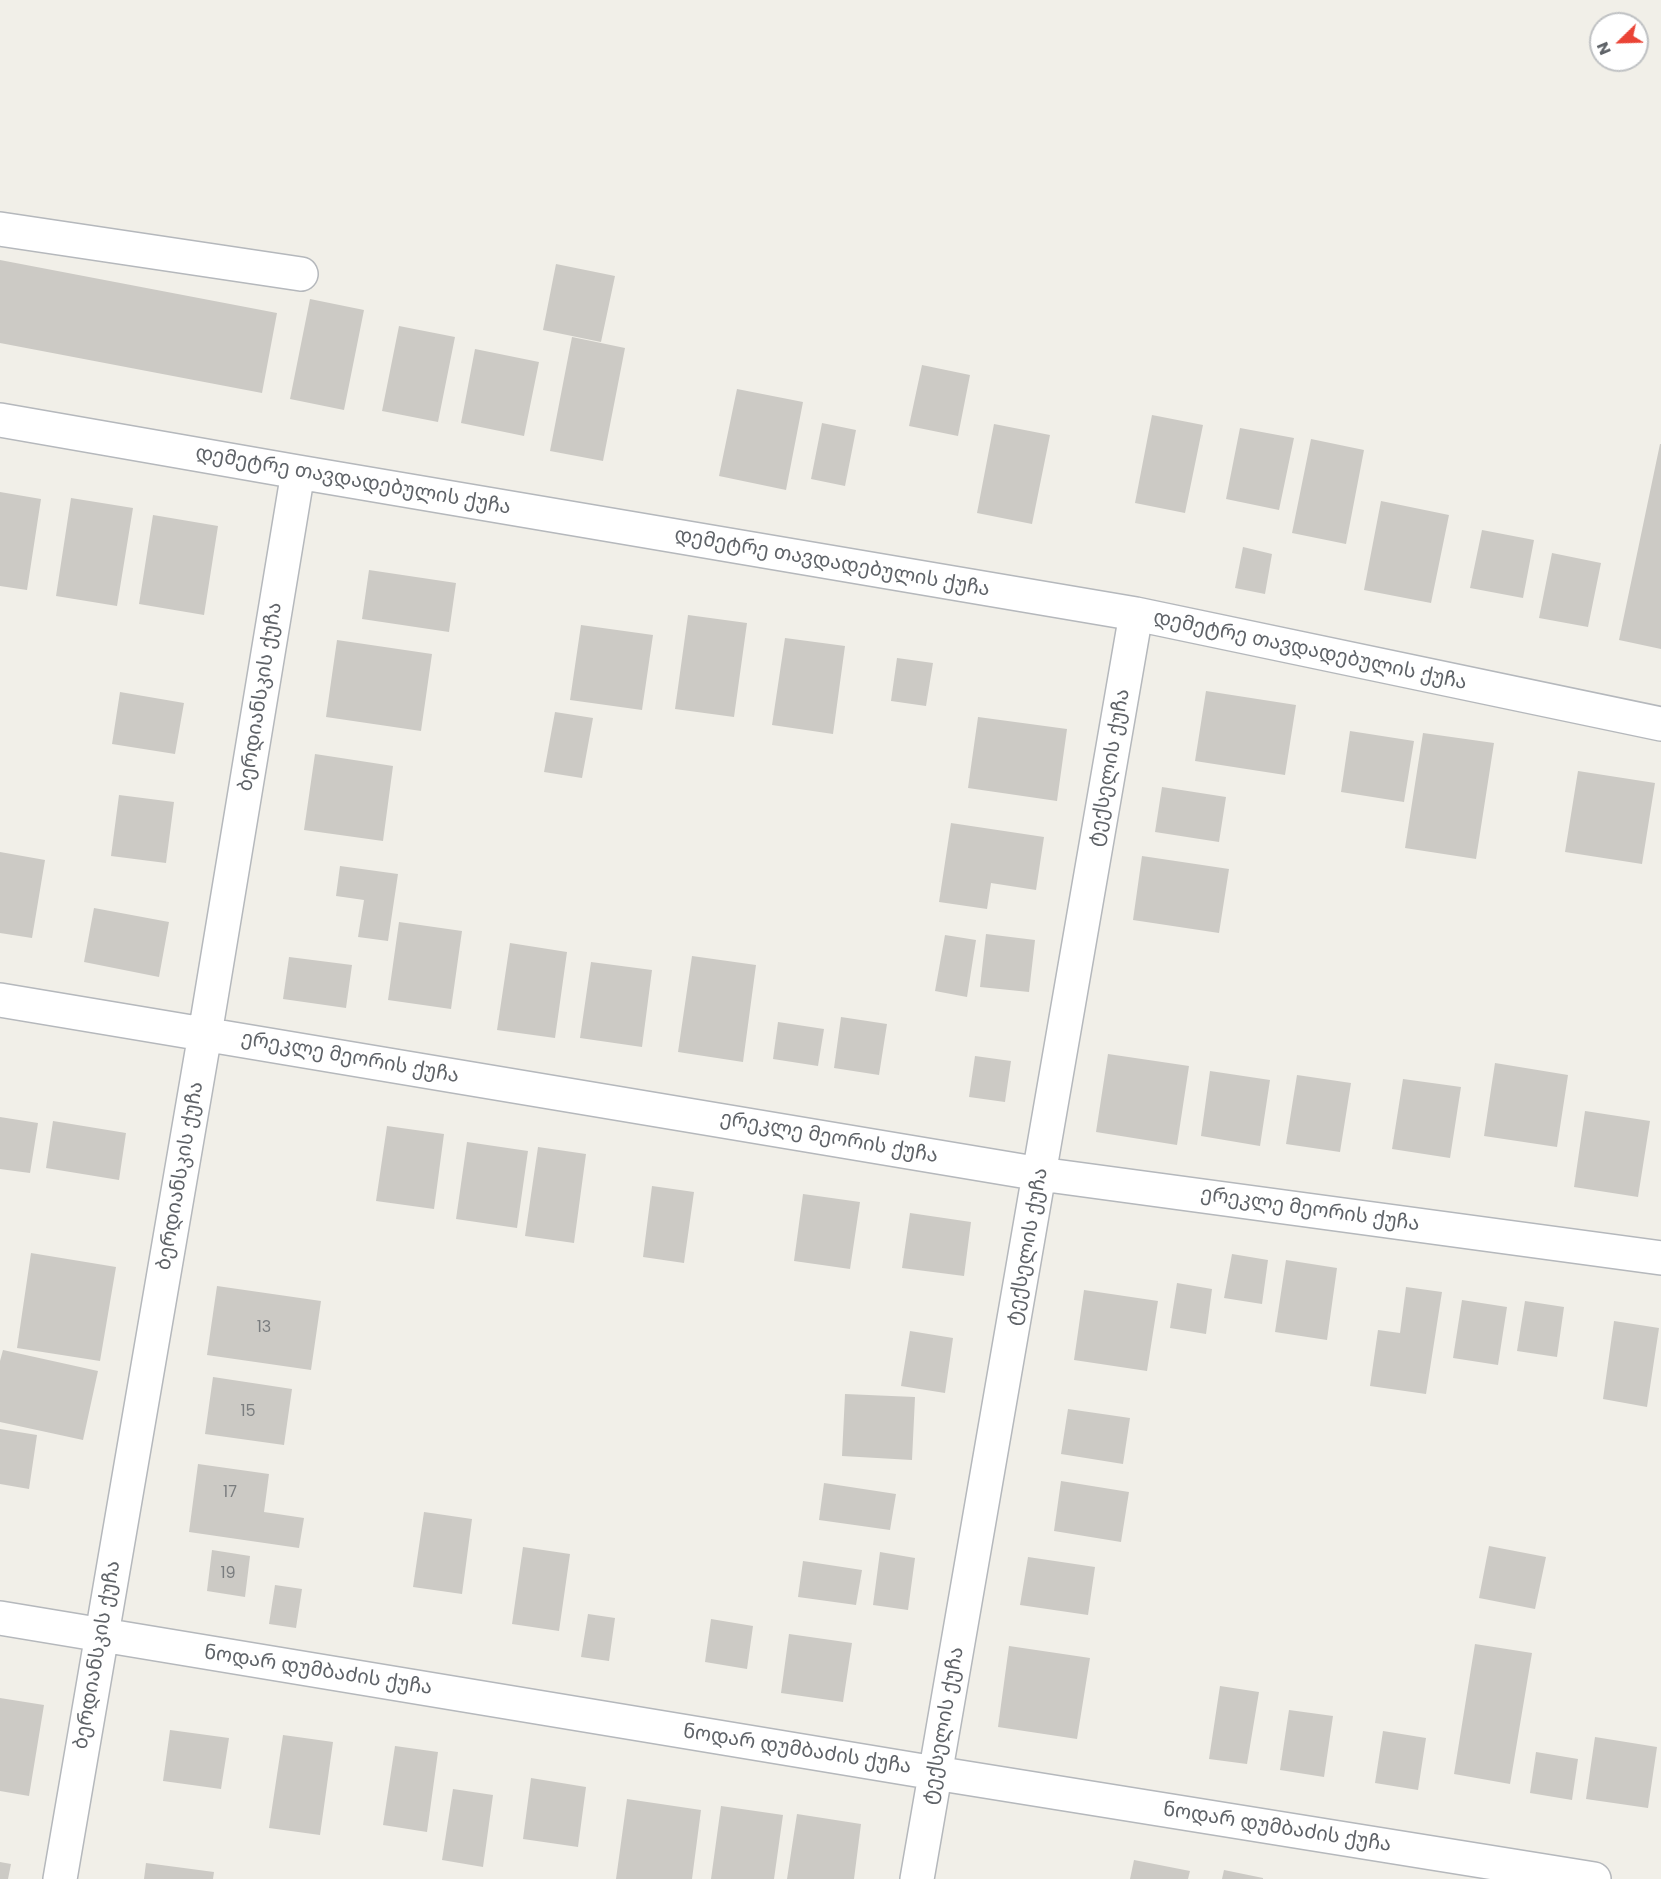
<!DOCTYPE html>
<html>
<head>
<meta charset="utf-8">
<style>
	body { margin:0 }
	#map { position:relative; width:1661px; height:1879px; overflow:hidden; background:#f1efe8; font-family:Poppins,sans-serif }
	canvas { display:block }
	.north { position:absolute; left:1589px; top:12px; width:60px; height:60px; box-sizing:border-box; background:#fff; border:2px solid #bfc1c3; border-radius:50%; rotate:247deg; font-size:16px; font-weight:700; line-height:24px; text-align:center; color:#5f6368 }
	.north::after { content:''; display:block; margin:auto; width:21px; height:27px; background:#ea4335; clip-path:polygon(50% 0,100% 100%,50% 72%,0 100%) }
</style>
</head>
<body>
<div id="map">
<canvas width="1661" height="1879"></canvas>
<div class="north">N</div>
</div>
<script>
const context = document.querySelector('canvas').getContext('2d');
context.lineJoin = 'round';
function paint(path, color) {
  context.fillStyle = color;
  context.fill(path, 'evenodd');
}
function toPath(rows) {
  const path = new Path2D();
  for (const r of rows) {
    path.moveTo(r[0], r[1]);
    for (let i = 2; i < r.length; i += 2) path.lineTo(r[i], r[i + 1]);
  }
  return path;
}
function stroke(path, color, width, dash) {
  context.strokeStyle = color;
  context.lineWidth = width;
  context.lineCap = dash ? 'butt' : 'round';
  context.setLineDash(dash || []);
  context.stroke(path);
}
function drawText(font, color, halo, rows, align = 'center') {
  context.font = font + ' Poppins,"Noto Sans Georgian",sans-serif';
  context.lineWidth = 5;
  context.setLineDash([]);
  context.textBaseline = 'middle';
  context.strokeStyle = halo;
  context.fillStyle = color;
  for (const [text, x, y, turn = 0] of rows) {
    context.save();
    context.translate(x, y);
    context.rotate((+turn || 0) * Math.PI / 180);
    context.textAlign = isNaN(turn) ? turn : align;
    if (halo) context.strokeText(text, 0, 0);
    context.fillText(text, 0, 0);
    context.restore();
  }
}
paint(toPath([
	[0,260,277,313,262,393,0,343],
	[556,264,615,276,601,342,543,330],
	[310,299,364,310,344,410,290,399],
	[399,326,455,337,438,422,382,411],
	[572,337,625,348,603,461,550,451],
	[475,349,539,362,524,436,461,423],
	[922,365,970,375,958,436,909,426],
	[737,389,803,402,786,490,719,476],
	[1152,415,1203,425,1185,513,1135,503],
	[822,423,856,430,845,486,811,479],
	[994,424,1050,435,1032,524,977,513],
	[1240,428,1294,438,1279,510,1226,499],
	[1311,439,1364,450,1346,544,1292,533],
	[1660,444,1661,444,1661,649,1619,640],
	[0,492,41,499,27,590,0,586],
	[71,498,133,508,117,606,56,596],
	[1381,501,1449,515,1431,603,1364,590],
	[153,515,218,526,204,615,139,604],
	[1482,530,1534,540,1523,598,1470,588],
	[1243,547,1272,554,1265,594,1235,588],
	[1552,553,1601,563,1588,627,1539,618],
	[369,570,456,583,449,632,362,619],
	[688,615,747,623,734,717,675,709],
	[581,625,653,635,642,710,570,700],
	[785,638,845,646,833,734,772,725],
	[337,640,432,654,421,731,326,717],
	[897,658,933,663,926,706,891,701],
	[1206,691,1296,705,1285,775,1195,761],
	[120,692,184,703,175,754,112,744],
	[555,712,593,718,582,778,544,772],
	[978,717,1067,729,1057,801,968,788],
	[1350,731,1414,741,1404,802,1341,792],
	[1423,733,1494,743,1476,859,1405,848],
	[315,754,393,766,383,841,304,830],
	[1578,771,1655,783,1642,864,1565,852],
	[1162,787,1226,797,1219,842,1155,832],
	[119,795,174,802,166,863,111,856],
	[951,823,1044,837,1036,890,991,883,987,909,939,902],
	[0,852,45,860,32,938,0,933],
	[1142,856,1229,869,1219,933,1133,920],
	[340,866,398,874,388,941,358,937,364,900,336,896],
	[94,908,169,922,159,977,84,962],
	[399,922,462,931,451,1009,388,1000],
	[986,934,1035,940,1029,992,980,987],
	[945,935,976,940,967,997,935,991],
	[510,943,567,952,555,1038,497,1030],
	[692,956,756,965,743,1062,678,1052],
	[289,957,352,965,346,1008,283,999],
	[591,962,652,970,642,1047,580,1038],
	[841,1017,887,1024,879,1075,834,1068],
	[778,1022,824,1029,818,1066,773,1059],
	[1108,1054,1189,1066,1177,1145,1096,1132],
	[975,1056,1011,1061,1005,1102,969,1097],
	[1495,1063,1568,1075,1557,1147,1484,1136],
	[1210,1071,1270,1080,1260,1146,1201,1136],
	[1297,1075,1351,1083,1340,1152,1286,1144],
	[1403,1079,1461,1087,1450,1158,1392,1149],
	[1585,1111,1650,1121,1638,1197,1574,1187],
	[0,1117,38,1123,30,1173,0,1169],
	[53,1121,126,1133,119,1180,46,1168],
	[387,1126,444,1134,434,1209,376,1201],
	[467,1142,528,1151,517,1228,456,1219],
	[538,1147,586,1154,574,1243,525,1236],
	[652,1186,694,1192,684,1263,643,1257],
	[803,1194,860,1202,850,1269,794,1261],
	[910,1213,971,1222,964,1276,902,1268],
	[31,1253,116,1267,100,1361,17,1348],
	[1232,1254,1268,1260,1262,1304,1224,1298],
	[1286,1260,1337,1268,1327,1340,1275,1332],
	[1177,1283,1212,1289,1206,1334,1170,1328],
	[217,1286,321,1301,311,1370,207,1355],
	[1406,1287,1442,1292,1426,1394,1370,1386,1378,1330,1400,1333],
	[1084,1290,1158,1301,1147,1371,1074,1360],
	[1462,1300,1507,1307,1498,1365,1453,1358],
	[1525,1301,1564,1307,1557,1357,1517,1351],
	[1614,1321,1659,1328,1647,1407,1603,1399],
	[910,1331,953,1338,945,1393,901,1386],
	[3,1350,98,1371,83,1440,0,1422,0,1361],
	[213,1377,292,1389,284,1445,205,1434],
	[845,1394,915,1397,912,1460,842,1456],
	[1068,1409,1130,1418,1123,1464,1061,1454],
	[0,1429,37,1435,29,1489,0,1484],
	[198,1464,269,1474,264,1512,304,1518,299,1548,189,1532],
	[1061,1481,1129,1492,1121,1542,1054,1531],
	[824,1483,896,1494,890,1530,819,1520],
	[424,1512,472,1519,462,1594,413,1587],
	[1489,1546,1546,1557,1535,1609,1479,1598],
	[523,1547,570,1554,559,1631,512,1624],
	[212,1550,250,1556,245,1597,207,1591],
	[880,1552,915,1558,908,1610,873,1605],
	[1028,1557,1095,1567,1088,1615,1020,1605],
	[803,1561,862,1570,856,1605,798,1597],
	[275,1585,302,1589,296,1628,269,1624],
	[588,1614,615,1618,609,1661,581,1657],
	[711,1619,753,1626,747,1669,705,1662],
	[789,1634,852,1643,843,1702,781,1693],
	[1475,1644,1532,1653,1510,1784,1454,1774],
	[1009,1646,1090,1658,1077,1739,998,1727],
	[1220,1686,1259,1692,1247,1764,1209,1759],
	[0,1698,44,1705,29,1796,0,1791],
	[1289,1710,1333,1716,1324,1777,1280,1770],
	[170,1730,229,1738,221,1789,163,1781],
	[1383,1731,1426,1738,1418,1790,1375,1783],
	[283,1735,333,1742,320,1835,269,1828],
	[1595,1737,1657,1747,1648,1808,1586,1799],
	[395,1746,438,1752,427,1832,383,1825],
	[1536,1752,1578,1759,1572,1800,1530,1793],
	[531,1778,586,1787,578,1847,523,1839],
	[453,1789,493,1795,483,1867,442,1860],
	[627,1799,701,1810,692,1879,616,1879],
	[721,1806,783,1815,774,1879,711,1879],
	[797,1814,861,1824,854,1879,787,1879],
	[1134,1860,1190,1871,1188,1879,1130,1879],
	[0,1862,11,1864,8,1879,0,1879],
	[146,1863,214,1872,213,1879,144,1879],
	[1224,1870,1263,1878,1263,1879,1222,1879]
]), '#cccac5');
const minor = toPath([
	[0,229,301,274],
	[0,420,298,472,1136,614,1661,724],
	[0,1000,1040,1174,1661,1258],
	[0,1618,935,1773,1594,1879],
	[60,1879,205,1034,298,472],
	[917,1879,1136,614]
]);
stroke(minor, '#b5b8bc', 36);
stroke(minor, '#fff', 33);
drawText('16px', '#7a7d7f', null, [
	["13",264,1328],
	["15",248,1412],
	["17",230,1493],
	["19",228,1574]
]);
drawText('20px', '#5f6368', '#fff', [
	["დემეტრე თავდადებულის ქუჩა",353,481,10],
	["დემეტრე თავდადებულის ქუჩა",832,563,10],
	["დემეტრე თავდადებულის ქუჩა",1310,651,12],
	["ბერდიანსკის ქუჩა",261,697,-81],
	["ტექსელის ქუჩა",1110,768,-80],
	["ერეკლე მეორის ქუჩა",350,1058,10],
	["ერეკლე მეორის ქუჩა",829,1138,10],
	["ბერდიანსკის ქუჩა",181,1176,-80],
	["ერეკლე მეორის ქუჩა",1310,1210,8],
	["ტექსელის ქუჩა",1028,1247,-80],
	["ბერდიანსკის ქუჩა",98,1655,-80],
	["ნოდარ დუმბაძის ქუჩა",318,1671,9],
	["ტექსელის ქუჩა",944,1726,-80],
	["ნოდარ დუმბაძის ქუჩა",797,1750,9],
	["ნოდარ დუმბაძის ქუჩა",1277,1828,9]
]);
</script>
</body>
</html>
